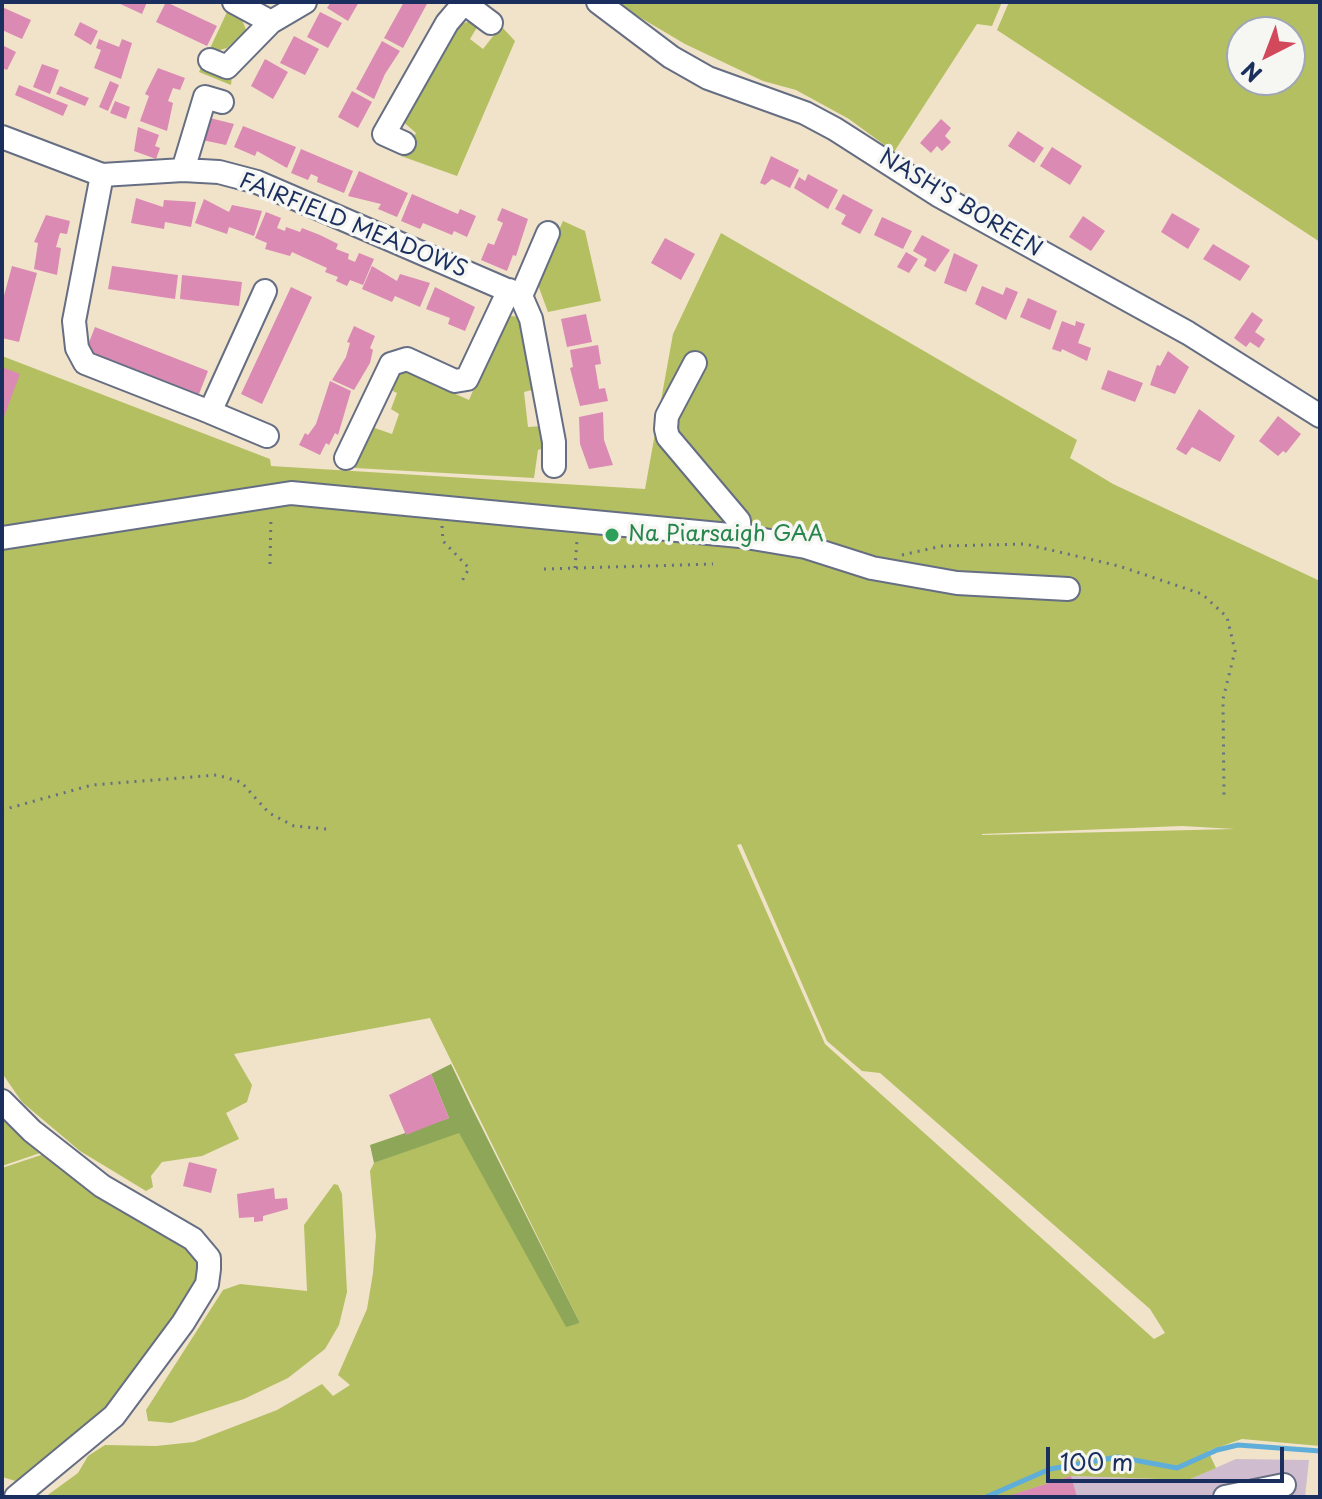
<!DOCTYPE html>
<html>
<head>
<meta charset="utf-8">
<style>
	body { margin:0 }
	#map { position:relative; width:1322px; height:1499px; overflow:hidden; background:#f1e3ca; font-family:"Playpen Sans",sans-serif }
	canvas { display:block }
	.frame { position:absolute; inset:0; border:4px solid #1b2f5e; pointer-events:none }
	.north { position:absolute; left:1226px; top:16px; width:80px; height:80px; box-sizing:border-box; background:#f6f6f2; border:2px solid #9ea6b7; border-radius:50%; rotate:222deg; font-size:22px; font-weight:700; line-height:32px; text-align:center; color:#1b2f5e }
	.north::after { content:''; display:block; margin:auto; width:28px; height:36px; background:#d1495b; clip-path:polygon(50% 0,100% 100%,50% 72%,0 100%) }
	.scale { position:absolute; left:1046px; top:1447px; width:238px; height:36px; box-sizing:border-box; border:4px solid #1b2f5e; border-top:0; padding-left:10px; font-size:24px; line-height:28px; white-space:nowrap; color:#1b2f5e; -webkit-text-stroke:6px #f6f6f2; paint-order:stroke }
</style>
</head>
<body>
<div id="map">
<canvas width="1322" height="1499"></canvas>
<div class="frame"></div>
<div class="north">N</div>
<div class="scale">100 m</div>
</div>
<script>
const context = document.querySelector('canvas').getContext('2d');
context.lineJoin = 'round';
function paint(path, color) {
  context.fillStyle = color;
  context.fill(path, 'evenodd');
}
function toPath(rows) {
  const path = new Path2D();
  for (const r of rows) {
    path.moveTo(r[0], r[1]);
    for (let i = 2; i < r.length; i += 2) path.lineTo(r[i], r[i + 1]);
  }
  return path;
}
function stroke(path, color, width, dash) {
  context.strokeStyle = color;
  context.lineWidth = width;
  context.lineCap = dash ? 'butt' : 'round';
  context.setLineDash(dash || []);
  context.stroke(path);
}
function drawText(font, color, halo, rows, align = 'center') {
  context.font = font + ' "Playpen Sans",sans-serif';
  context.lineWidth = 7;
  context.setLineDash([]);
  context.textBaseline = 'middle';
  context.strokeStyle = halo;
  context.fillStyle = color;
  for (const [text, x, y, turn = 0] of rows) {
    context.save();
    context.translate(x, y);
    context.rotate((+turn || 0) * Math.PI / 180);
    context.textAlign = isNaN(turn) ? turn : align;
    if (halo) context.strokeText(text, 0, 0);
    context.fillText(text, 0, 0);
    context.restore();
  }
}
paint(toPath([
	[1236,1459,1309,1460,1305,1497,1006,1497,1071,1476,1188,1480]
]), '#cfbdcf');
paint(toPath([
	[614,2,1002,2,992,26,977,24,894,152,849,119,796,90,763,81,685,44],
	[1009,2,1320,2,1320,242,997,30],
	[1242,32,1290,32,1290,80,1242,80],
	[227,12,239,12,246,30,227,48,216,51,209,63,232,76,231,85,199,72],
	[470,21,479,24,470,39,483,49,501,26,515,41,457,176,401,156,416,133,401,120,454,27],
	[563,221,585,231,601,301,548,312,538,285,541,279,537,278],
	[721,233,1077,440,1070,458,1113,484,1320,581,1320,1446,1242,1439,1208,1451,1216,1468,1188,1480,1071,1476,1006,1497,45,1497,78,1473,88,1456,105,1445,156,1446,194,1442,277,1410,322,1384,333,1396,350,1385,338,1375,367,1309,373,1273,376,1236,370,1171,374,1163,459,1132,566,1326,580,1323,430,1018,234,1054,252,1085,247,1102,226,1113,239,1139,202,1156,162,1162,151,1176,153,1187,146,1191,80,1151,22,1102,2,1073,2,356,270,459,271,466,645,489,673,334],
	[1182,826,1235,829,982,835,982,834],
	[741,844,827,1041,862,1071,880,1073,1150,1309,1165,1333,1154,1339,825,1044,737,845],
	[513,316,520,318,536,389,524,392,528,427,543,426,547,447,538,450,534,478,355,468,353,462,369,426,392,434,399,414,391,409,397,393,387,388,393,374,406,372,469,400,501,325,507,317],
	[2,1113,43,1152,2,1166],
	[44,1154,191,1249,200,1262,200,1270,195,1286,117,1403,19,1482,2,1477,2,1168],
	[334,1184,338,1185,342,1194,347,1292,339,1325,325,1349,288,1378,244,1399,171,1423,148,1421,146,1410,223,1290,240,1284,307,1291,304,1225]
]), '#b3bf61');
paint(toPath([
	[451,1064,472,1108,580,1323,566,1327,459,1133,374,1163,370,1145,449,1118,431,1074]
]), '#8ea657');
stroke(toPath([
	[986,1497,1050,1469,1118,1457,1177,1468,1217,1450,1238,1445,1320,1451]
]), '#5faeda', 5);
paint(toPath([
	[116,2,147,2,142,14],
	[166,2,217,26,207,46,156,22],
	[331,2,359,2,348,21,327,8],
	[404,2,428,2,403,48,384,38],
	[2,7,31,20,22,39,2,30],
	[320,12,342,23,328,48,307,37],
	[80,22,98,31,91,45,74,35],
	[294,36,319,49,305,75,280,63],
	[99,39,119,47,122,39,132,43,121,79,94,68,101,50,96,48],
	[382,41,400,51,385,74,374,99,356,89],
	[2,45,16,52,7,70,2,68],
	[265,59,288,72,273,99,251,86],
	[42,64,59,70,50,94,33,87],
	[158,68,185,78,180,90,173,88,168,101,173,103,167,131,140,121,149,96,145,94],
	[110,81,119,85,108,111,99,107],
	[19,85,68,105,63,116,15,95],
	[60,86,89,98,85,106,56,94],
	[352,91,372,102,358,128,338,117],
	[115,101,130,107,126,119,110,113],
	[210,118,234,124,226,145,202,140],
	[941,119,951,128,945,136,951,142,942,151,937,146,931,153,920,143],
	[243,126,296,147,287,168,257,151,255,156,234,147],
	[138,127,159,135,155,146,160,148,156,159,134,151],
	[1018,131,1044,148,1034,163,1008,146],
	[1052,147,1082,166,1070,185,1040,166],
	[301,149,353,171,344,193,317,182,318,177,311,174,308,180,291,173],
	[771,156,799,170,790,188,772,179,765,185,760,183],
	[359,171,408,193,397,217,378,209,381,204,348,196],
	[808,174,838,190,828,209,794,188,799,177,805,181],
	[412,194,458,214,460,209,476,216,467,237,454,231,452,235,423,223,420,229,401,221],
	[843,194,873,210,860,234,841,224,846,215,835,209],
	[136,198,163,207,164,200,196,202,191,227,165,222,164,229,131,223],
	[204,199,229,212,232,205,262,211,254,236,229,227,227,234,195,223],
	[502,208,528,219,516,256,513,255,507,271,481,260,488,243,494,245,503,223,497,220],
	[266,212,281,218,277,228,285,231,286,227,300,232,302,228,320,235,338,244,336,249,349,254,348,259,355,262,359,253,374,259,363,285,350,280,347,286,336,281,338,277,325,272,327,268,292,252,290,256,265,249,267,243,255,238],
	[1172,213,1200,229,1188,249,1161,232],
	[46,215,70,221,67,234,60,233,56,247,61,248,57,275,34,269,38,243,34,242],
	[1083,216,1105,231,1091,251,1069,237],
	[882,217,912,231,903,249,874,235],
	[922,235,950,250,935,272,924,266,927,259,913,251],
	[665,238,695,254,681,280,651,263],
	[1213,244,1250,266,1240,281,1203,259],
	[906,252,918,259,909,273,897,267],
	[954,253,978,265,966,292,944,283],
	[12,266,37,273,19,342,2,338,2,303],
	[112,266,178,275,175,299,108,289],
	[372,266,397,281,400,274,430,283,420,307,395,296,392,302,362,289],
	[182,275,242,282,239,306,180,299],
	[982,286,1003,295,1006,287,1018,292,1006,320,975,304],
	[291,287,312,297,262,404,241,394],
	[435,287,475,307,465,331,448,324,450,318,426,309],
	[1028,298,1057,311,1050,330,1020,317],
	[1252,312,1263,320,1255,332,1265,339,1259,348,1250,342,1246,347,1234,338],
	[586,314,592,342,567,347,561,319],
	[1062,321,1075,326,1076,321,1085,324,1078,343,1091,348,1087,361,1062,349,1061,352,1052,349],
	[354,326,375,336,370,348,373,350,370,363,354,390,332,380,346,357,350,343,347,342],
	[95,327,208,371,199,394,86,350],
	[598,345,601,364,595,365,599,389,605,388,608,401,580,406,570,368,573,367,570,350],
	[1168,351,1189,367,1175,394,1150,385,1157,365,1160,366],
	[2,367,20,374,2,422],
	[1108,370,1143,383,1135,402,1101,389],
	[330,381,351,391,338,435,335,433,329,445,326,443,320,455,299,445,305,433,308,435,316,424],
	[1199,409,1235,436,1220,462,1192,447,1186,455,1176,449],
	[603,412,604,440,613,465,589,469,580,444,579,417],
	[1278,416,1301,434,1286,453,1283,451,1278,456,1259,441],
	[431,1074,449,1118,406,1135,389,1095],
	[189,1162,217,1169,211,1193,183,1186],
	[274,1188,275,1199,287,1198,288,1209,263,1216,263,1221,254,1222,254,1217,239,1218,237,1194],
	[1071,1476,1077,1497,1008,1497,1008,1496]
]), '#da8ab3');
const minor = toPath([
	[234,2,271,22,305,2],
	[463,2,491,23],
	[598,2,671,57,708,78,805,113,835,129,938,195,1188,333,1320,416],
	[210,60,227,67,271,22],
	[2,137,102,175,183,170,219,172,257,182,521,296],
	[404,143,384,134,447,23,464,3],
	[183,170,205,97,222,102],
	[102,175,74,321,77,348,85,363,210,412,265,291],
	[548,233,521,296,531,319,554,442,554,466],
	[695,363,667,416,666,429,668,437,739,521,740,536],
	[210,412,267,436],
	[346,458,391,364,407,359,455,381,467,379,509,290],
	[2,538,291,493,740,536,806,547,872,568,957,583,1068,589],
	[2,1101,32,1131,102,1186,193,1239,209,1258,209,1269,207,1284,183,1323,114,1416,16,1497],
	[1225,1497,1284,1485]
]);
stroke(minor, '#666e84', 26);
stroke(toPath([
	[442,526,443,541,469,568,460,585],
	[902,555,942,546,1025,544,1119,566,1202,594,1227,617,1235,651,1223,699,1224,797],
	[270,564,271,516],
	[575,568,577,540],
	[544,569,713,564],
	[2,810,92,785,217,775,241,782,269,813,294,826,327,829]
]), '#666e84', 3, [2, 6]);
stroke(minor, '#fff', 22);
for (const [x, y, r, color] of [
	[612,535,8,"#2e9e5b"]
]) {
  const dot = new Path2D();
  dot.arc(x, y, r, 0, 2 * Math.PI);
  context.fillStyle = color;
  context.fill(dot);
  stroke(dot, '#f6f6f2', 3);
}
drawText('22px', '#1b2f5e', '#f6f6f2', [
	["NASH'S BOREEN",960,204,31],
	["FAIRFIELD MEADOWS",353,226,22]
]);
drawText('22px', '#27864d', '#f6f6f2', [
	["Na Piarsaigh GAA",628,535]
], 'left');
</script>
</body>
</html>
